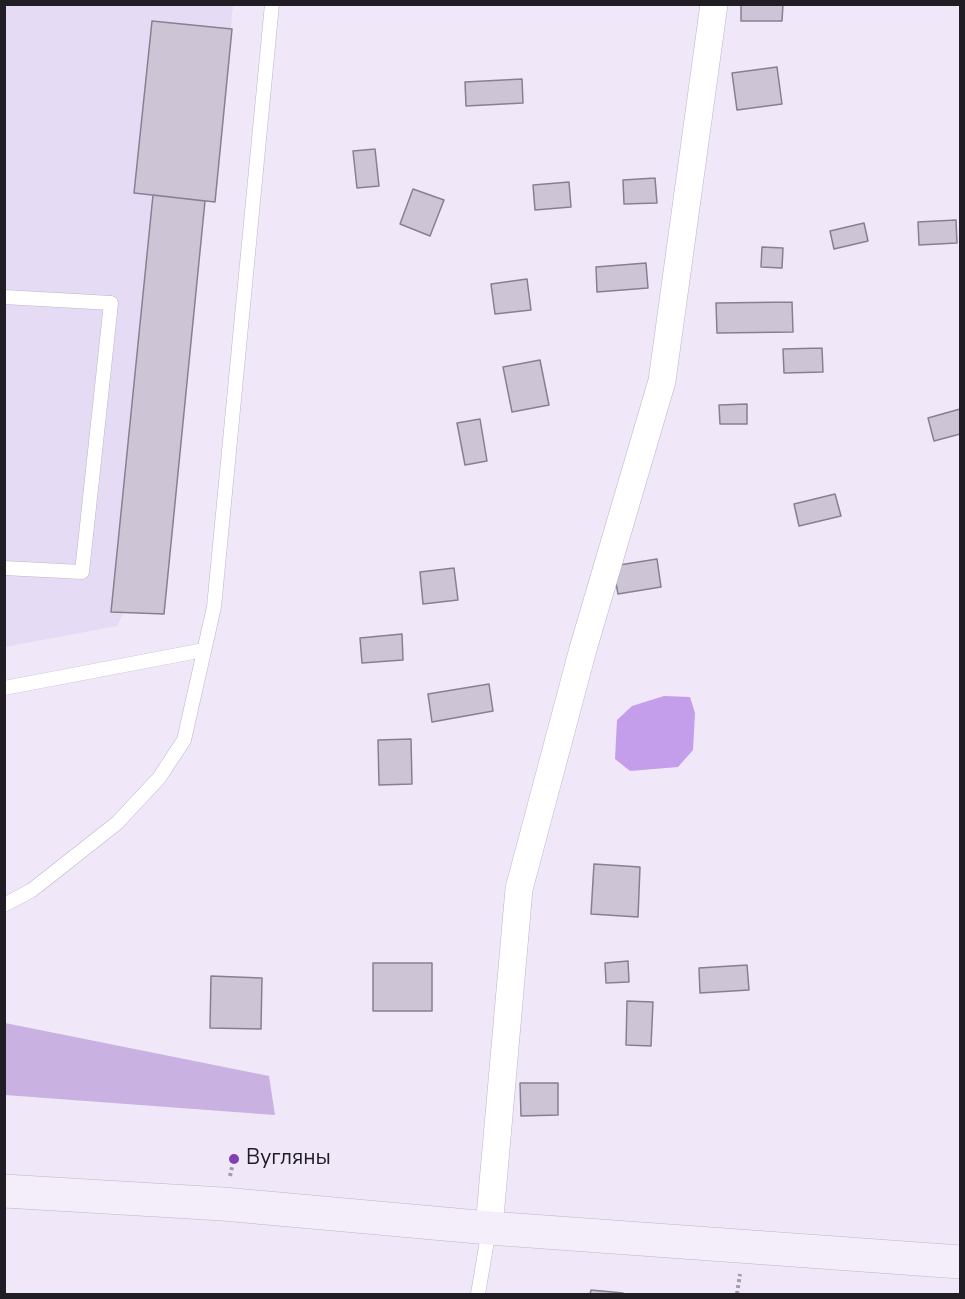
<!DOCTYPE html>
<html>
<head>
<meta charset="utf-8">
<style>
	body { margin:0 }
	#map { position:relative; width:965px; height:1299px; overflow:hidden; background:#f0e7f9; font-family:"Nunito Sans",sans-serif }
	canvas { display:block }
	.frame { position:absolute; inset:0; border:6px solid #201d24; pointer-events:none }
</style>
</head>
<body>
<div id="map">
<canvas width="965" height="1299"></canvas>
<div class="frame"></div>
</div>
<script>
const context = document.querySelector('canvas').getContext('2d');
context.lineJoin = 'round';
function paint(path, color) {
  context.fillStyle = color;
  context.fill(path, 'evenodd');
}
function toPath(rows) {
  const path = new Path2D();
  for (const r of rows) {
    path.moveTo(r[0], r[1]);
    for (let i = 2; i < r.length; i += 2) path.lineTo(r[i], r[i + 1]);
  }
  return path;
}
function stroke(path, color, width, dash) {
  context.strokeStyle = color;
  context.lineWidth = width;
  context.lineCap = dash ? 'butt' : 'round';
  context.setLineDash(dash || []);
  context.stroke(path);
}
function drawText(font, color, halo, rows, align = 'center') {
  context.font = font + ' "Nunito Sans",sans-serif';
  context.lineWidth = 4.5;
  context.setLineDash([]);
  context.textBaseline = 'middle';
  context.strokeStyle = halo;
  context.fillStyle = color;
  for (const [text, x, y, turn = 0] of rows) {
    context.save();
    context.translate(x, y);
    context.rotate((+turn || 0) * Math.PI / 180);
    context.textAlign = isNaN(turn) ? turn : align;
    if (halo) context.strokeText(text, 0, 0);
    context.fillText(text, 0, 0);
    context.restore();
  }
}
paint(toPath([
	[5,5,233,5,215,202,205,201,124,612,117,626,5,647]
]), '#e6dbf4');
paint(toPath([
	[5,1023,269,1076,275,1115,5,1095]
]), '#c9b2e1');
paint(toPath([
	[664,696,690,697,695,713,693,750,678,767,630,771,615,759,617,720,632,706]
]), '#c49eeb');
const building = toPath([
	[741,4,783,4,782,21,741,21,741,4],
	[152,21,232,29,215,202,134,193,152,21],
	[777,67,782,104,737,110,732,73,777,67],
	[522,79,523,103,466,106,465,82,522,79],
	[375,149,379,186,357,188,353,151,375,149],
	[655,178,657,203,624,204,623,180,655,178],
	[569,182,571,207,535,210,533,185,569,182],
	[413,189,444,200,430,236,400,224,413,189],
	[153,195,205,201,164,614,111,612,153,195],
	[956,220,957,243,919,245,918,222,956,220],
	[864,223,868,241,834,249,830,231,864,223],
	[762,247,783,248,782,268,761,267,762,247],
	[646,263,648,288,597,292,596,267,646,263],
	[527,279,531,310,495,314,491,284,527,279],
	[792,302,793,332,717,333,716,303,792,302],
	[822,348,823,372,784,373,783,349,822,348],
	[540,360,549,405,512,412,503,367,540,360],
	[747,404,747,424,720,424,719,405,747,404],
	[960,409,960,434,934,441,928,418,960,409],
	[480,419,487,461,465,465,457,423,480,419],
	[835,494,841,516,799,526,794,504,835,494],
	[657,559,661,587,618,594,613,566,657,559],
	[454,568,458,600,423,604,420,572,454,568],
	[402,634,403,660,362,663,360,638,402,634],
	[489,684,493,711,432,722,428,694,489,684],
	[411,739,412,784,379,785,378,740,411,739],
	[594,864,640,867,638,917,591,914,594,864],
	[628,961,629,982,606,983,605,963,628,961],
	[373,963,432,963,432,1011,373,1011,373,963],
	[747,965,749,990,700,993,699,968,747,965],
	[211,976,262,978,261,1029,210,1028,211,976],
	[627,1001,653,1002,651,1046,626,1045,627,1001],
	[520,1083,558,1083,558,1115,521,1116,520,1083],
	[591,1290,623,1293,623,1294,590,1294,591,1290]
]);
paint(building, '#cdc4d6');
stroke(building, '#878090', 1.5);
const lane = toPath([
	[4,297,111,303,82,572,4,568],
	[4,688,204,650],
	[4,905,32,890,117,823,159,778,184,740,214,607,272,4],
	[478,1294,489,1229]
]);
const street = toPath([
	[489,1228,519,889,583,649,662,381,714,4]
]);
const secondary = toPath([
	[4,1191,223,1204,489,1228,960,1262]
]);
stroke(lane, '#bdb5c6', 15);
stroke(street, '#bdb5c6', 28);
stroke(secondary, '#bdb5c6', 34);
stroke(toPath([
	[230,1176,234,1159],
	[737,1294,740,1274]
]), '#a39dab', 4, [3, 3]);
stroke(lane, '#fff', 14);
stroke(street, '#fff', 27);
stroke(secondary, '#f4eefb', 33);
for (const [x, y, r, color] of [
	[234,1159,6,"#803fb4"]
]) {
  const dot = new Path2D();
  dot.arc(x, y, r, 0, 2 * Math.PI);
  context.fillStyle = color;
  context.fill(dot);
  stroke(dot, '#f0e7f9', 2);
}
drawText('21px', '#201d24', '#f0e7f9', [
	["Вугляны",246,1159]
], 'left');
</script>
</body>
</html>
